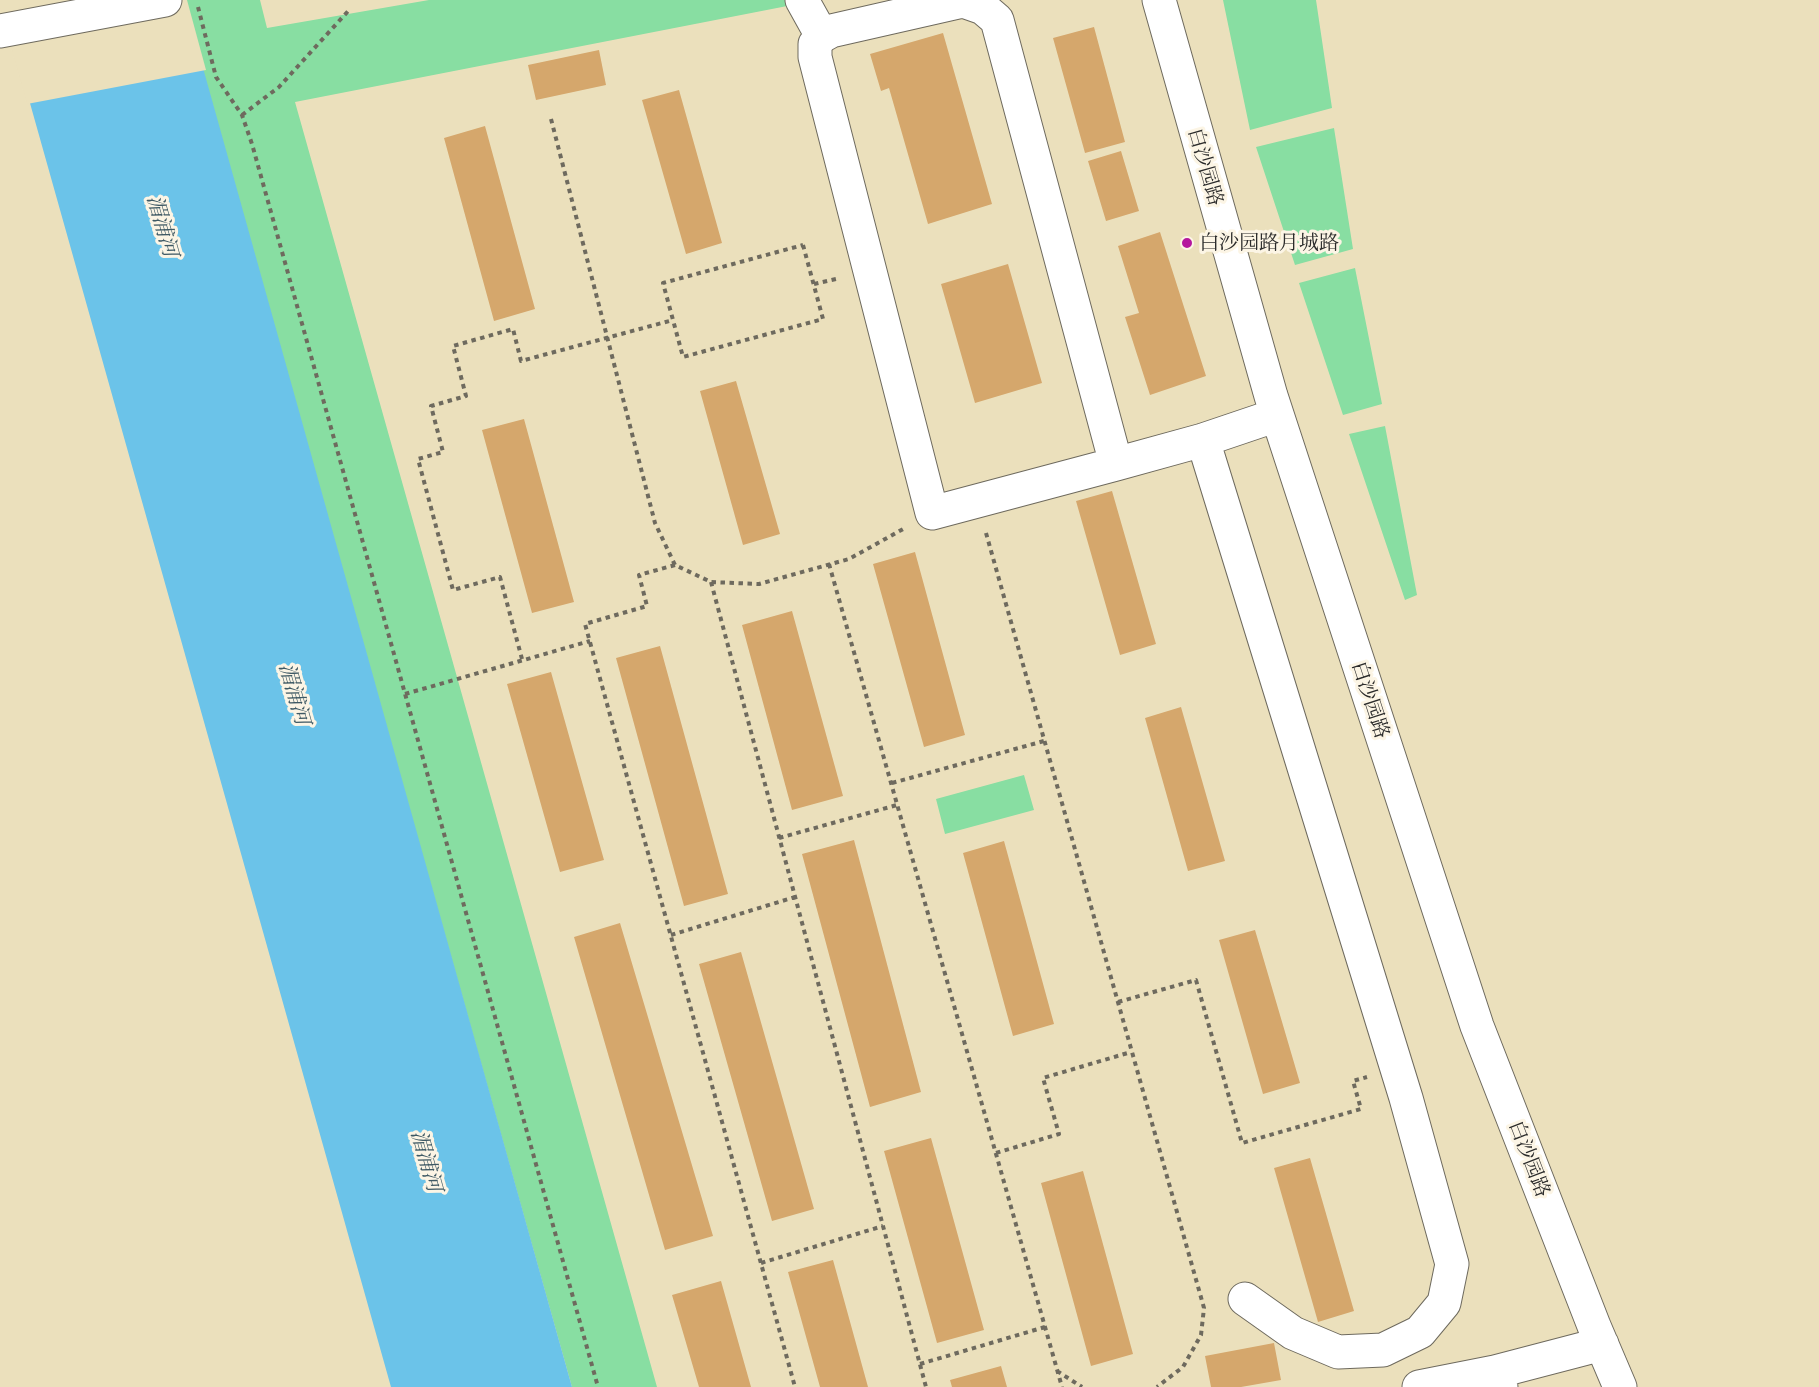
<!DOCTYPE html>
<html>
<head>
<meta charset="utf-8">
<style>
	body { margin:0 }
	canvas { display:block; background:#ebe0bc }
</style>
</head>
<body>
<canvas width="1819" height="1387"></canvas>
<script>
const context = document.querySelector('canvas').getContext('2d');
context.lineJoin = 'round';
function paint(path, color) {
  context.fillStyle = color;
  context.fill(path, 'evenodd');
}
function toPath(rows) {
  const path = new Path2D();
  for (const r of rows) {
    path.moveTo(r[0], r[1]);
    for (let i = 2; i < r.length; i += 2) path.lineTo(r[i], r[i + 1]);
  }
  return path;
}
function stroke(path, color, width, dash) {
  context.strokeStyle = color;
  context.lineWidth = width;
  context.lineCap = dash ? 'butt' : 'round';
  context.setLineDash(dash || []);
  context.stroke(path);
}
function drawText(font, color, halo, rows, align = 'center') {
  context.font = font + ' "Libre Caslon Text","Noto Serif SC",serif';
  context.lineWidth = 6;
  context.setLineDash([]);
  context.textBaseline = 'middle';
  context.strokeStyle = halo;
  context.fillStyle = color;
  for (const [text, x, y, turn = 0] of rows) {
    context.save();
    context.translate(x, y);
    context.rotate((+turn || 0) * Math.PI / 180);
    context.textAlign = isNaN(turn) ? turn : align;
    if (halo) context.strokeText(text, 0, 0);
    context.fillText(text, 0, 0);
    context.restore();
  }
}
paint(toPath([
	[182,0,260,0,267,28,429,0,818,0,295,102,657,1387,572,1387],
	[1223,0,1316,0,1332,108,1250,130],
	[1334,128,1353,249,1295,265,1256,147],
	[1355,268,1382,404,1343,415,1299,283],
	[1385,426,1417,595,1405,600,1349,434],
	[1024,775,1034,810,945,834,936,799]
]), '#88dea2');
paint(toPath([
	[1,0,184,0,572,1387,391,1387]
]), '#6bc3e9');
paint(toPath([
	[0,0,187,0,206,70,27,104,0,8]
]), '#ebe0bc');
paint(toPath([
	[1094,27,1125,142,1085,153,1053,38],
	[943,33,992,204,928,224,889,88,881,91,870,54],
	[599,50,606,85,536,100,528,65],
	[679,90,722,243,686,254,642,100],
	[485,126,535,309,494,321,444,138],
	[1121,151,1139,211,1106,221,1088,161],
	[1160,232,1206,376,1150,395,1125,317,1139,313,1118,246],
	[1008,264,1042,383,975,403,941,284],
	[736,381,780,534,743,545,700,391],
	[524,419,574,602,532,613,482,430],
	[1112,491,1156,644,1120,655,1076,501],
	[915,552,965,735,924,747,873,564],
	[792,611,843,796,792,810,742,625],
	[660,646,728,894,684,906,616,658],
	[551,672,604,860,560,872,507,684],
	[1181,707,1225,861,1188,871,1145,718],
	[854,840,921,1092,870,1107,802,854],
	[1004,841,1054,1024,1013,1036,963,853],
	[620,923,713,1236,665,1250,574,937],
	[1255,930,1300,1083,1263,1094,1219,940],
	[741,952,814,1209,772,1221,699,964],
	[931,1138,984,1330,937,1343,884,1151],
	[1310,1158,1354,1311,1318,1322,1274,1168],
	[1083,1171,1133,1354,1091,1366,1041,1183],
	[833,1260,868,1387,820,1387,788,1272],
	[721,1281,751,1387,699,1387,672,1295],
	[1274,1343,1281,1380,1241,1387,1211,1387,1205,1356],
	[1001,1366,1007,1387,952,1387,950,1380]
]), '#d5a76c');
const minor = toPath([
	[802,0,822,36],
	[1159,0,1271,396,1477,1026,1594,1326,1620,1387],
	[0,31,165,0],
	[1203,440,1406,1098,1452,1264,1444,1303,1420,1332,1383,1350,1338,1352,1293,1333,1245,1299],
	[1116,464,997,20,983,8,963,1,831,31,822,36,815,44,815,57,932,513,1116,464,1203,440,1277,415],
	[1495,1372,1602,1344],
	[1419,1387,1495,1372,1501,1387]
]);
stroke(minor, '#6e6a5e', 35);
stroke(toPath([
	[198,7,216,77,242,115,252,144,598,1387],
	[242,115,279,87,350,9],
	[551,119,655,523,675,565,711,582,759,584,849,559,905,528],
	[803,245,823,319,683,357,663,283,803,245],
	[814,284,840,278],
	[986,533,1204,1308,1201,1335,1183,1367,1157,1387],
	[829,564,1062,1387],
	[675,565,639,575,647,606,585,624,795,1387],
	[711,582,926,1387],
	[522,659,500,577,453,590,418,459,443,452,431,406,466,396,453,346,513,329,521,361,673,320],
	[405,694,590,641],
	[892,783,1044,741],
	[779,838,897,805],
	[671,935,795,897],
	[1118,1002,1196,980,1242,1143,1361,1109,1353,1081,1367,1077],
	[996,1153,1059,1134,1043,1078,1131,1052],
	[761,1263,883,1226],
	[920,1364,1045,1327],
	[1057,1371,1082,1387]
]), '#6e6a5e', 4, [4.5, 4.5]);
stroke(minor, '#fff', 33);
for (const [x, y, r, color] of [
	[1187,243,6,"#b5179e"]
]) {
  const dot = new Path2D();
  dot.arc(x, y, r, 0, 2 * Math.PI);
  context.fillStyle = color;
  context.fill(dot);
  stroke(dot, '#fcf5e5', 2);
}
drawText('20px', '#2b2b2b', '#fcf5e5', [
	["白沙园路",1205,167,74],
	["白沙园路",1370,700,72],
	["白沙园路",1529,1159,69]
]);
drawText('20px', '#2b2b2b', '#fcf5e5', [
	["白沙园路月城路",1199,243]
], 'left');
drawText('italic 21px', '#3e5964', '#fcf5e5', [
	["湄浦河",162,226,74],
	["湄浦河",294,694,74],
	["湄浦河",426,1161,74]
]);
</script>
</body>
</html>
